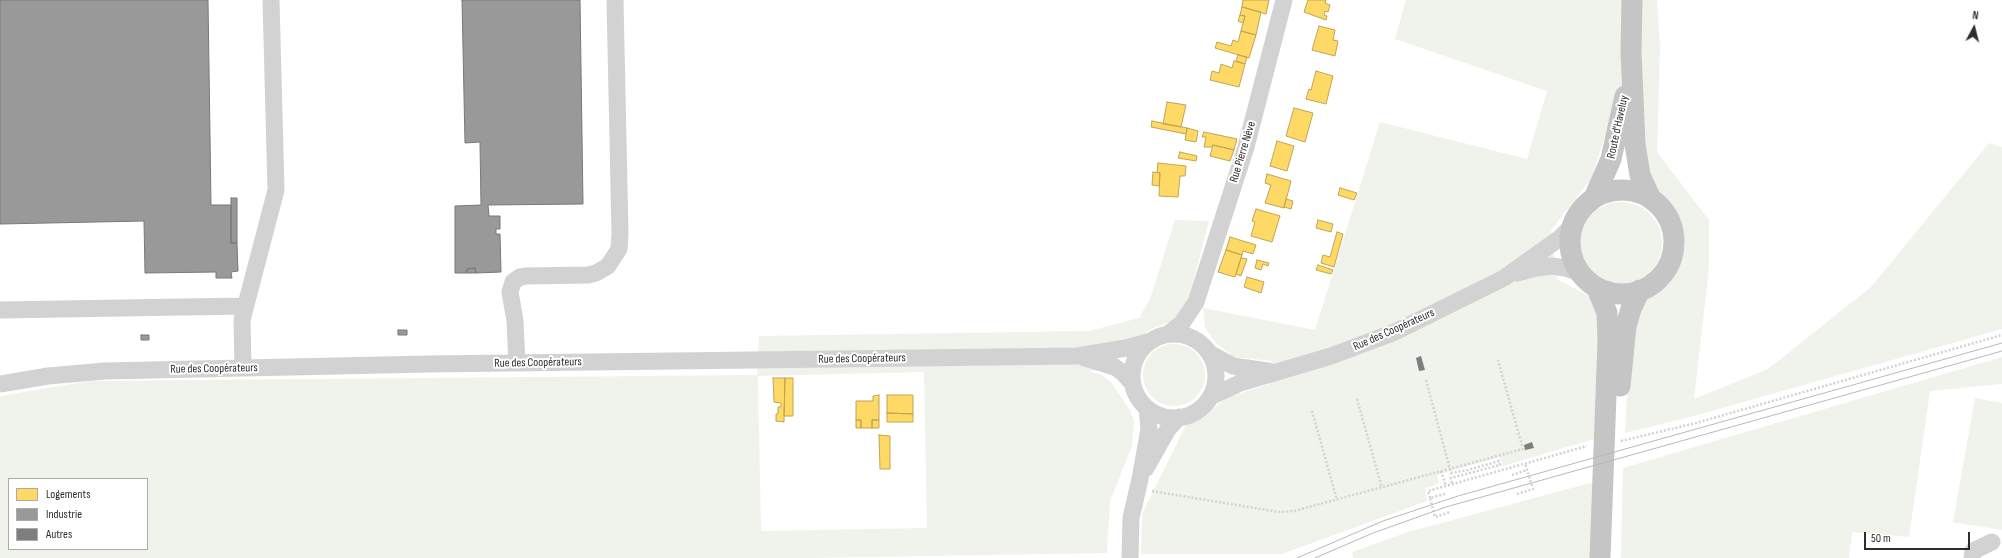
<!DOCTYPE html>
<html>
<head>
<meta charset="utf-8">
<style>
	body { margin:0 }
	#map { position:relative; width:2002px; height:558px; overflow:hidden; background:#fff; font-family:"Sofia Sans Condensed",sans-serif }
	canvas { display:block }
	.legend { position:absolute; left:8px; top:478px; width:140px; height:72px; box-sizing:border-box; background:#fff; border:1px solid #ababab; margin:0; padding:5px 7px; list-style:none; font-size:12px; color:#2d2d2d }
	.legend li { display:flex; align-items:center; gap:8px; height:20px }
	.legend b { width:20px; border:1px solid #ababab }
	.north { position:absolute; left:1954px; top:8px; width:40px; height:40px; -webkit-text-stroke:3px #fff; paint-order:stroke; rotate:7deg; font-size:11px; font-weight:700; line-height:16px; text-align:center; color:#2d2d2d }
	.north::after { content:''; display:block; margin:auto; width:14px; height:18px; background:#2d2d2d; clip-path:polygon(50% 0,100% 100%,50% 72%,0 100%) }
	.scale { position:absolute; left:1864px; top:532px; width:106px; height:18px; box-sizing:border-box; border:2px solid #2d2d2d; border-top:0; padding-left:5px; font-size:12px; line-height:14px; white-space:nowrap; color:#2d2d2d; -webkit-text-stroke:3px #fff; paint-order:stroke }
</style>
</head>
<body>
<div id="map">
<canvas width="2002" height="558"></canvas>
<ul class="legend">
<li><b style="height:11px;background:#ffd966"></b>Logements</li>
<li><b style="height:11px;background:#999"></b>Industrie</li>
<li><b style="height:11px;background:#7e7e7e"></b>Autres</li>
</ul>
<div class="north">N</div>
<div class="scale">50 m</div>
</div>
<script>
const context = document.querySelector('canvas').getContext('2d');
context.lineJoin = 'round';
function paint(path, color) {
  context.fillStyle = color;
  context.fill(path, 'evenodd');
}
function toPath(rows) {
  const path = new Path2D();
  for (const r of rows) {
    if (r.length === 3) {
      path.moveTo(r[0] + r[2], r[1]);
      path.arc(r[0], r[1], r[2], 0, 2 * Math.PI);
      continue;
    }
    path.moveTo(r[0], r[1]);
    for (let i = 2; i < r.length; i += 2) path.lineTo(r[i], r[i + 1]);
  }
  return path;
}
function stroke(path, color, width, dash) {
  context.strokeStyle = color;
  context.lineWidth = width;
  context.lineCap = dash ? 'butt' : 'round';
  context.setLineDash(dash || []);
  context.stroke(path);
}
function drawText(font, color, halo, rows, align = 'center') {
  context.font = font + ' "Sofia Sans Condensed",sans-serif';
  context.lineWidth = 4;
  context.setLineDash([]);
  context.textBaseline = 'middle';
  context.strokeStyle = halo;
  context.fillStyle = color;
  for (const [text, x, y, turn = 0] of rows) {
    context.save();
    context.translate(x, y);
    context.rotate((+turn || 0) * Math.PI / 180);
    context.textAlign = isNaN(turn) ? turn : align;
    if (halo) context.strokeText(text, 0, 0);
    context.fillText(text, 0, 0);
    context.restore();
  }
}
paint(toPath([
	[1406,0,1657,0,1660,47,1657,152,1709,220,1709,268,1694,399,1768,369,1871,287,1989,143,2002,147,2002,329,1694,416,1625,433,1629,354,1636,308,1661,289,1677,268,1685,246,1683,229,1674,210,1658,190,1647,169,1643,136,1605,136,1591,179,1551,230,1557,279,1589,296,1601,321,1594,439,1503,466,1500,457,1437,475,1439,484,1425,488,1427,501,1282,554,1141,554,1142,514,1186,425,1203,417,1226,398,1269,384,1272,361,1234,357,1215,342,1205,327,1203,308,1315,330,1380,122,1527,159,1547,91,1395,39],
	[1621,243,41],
	[1175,220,1209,221,1190,294,1177,319,1151,329,1091,372,1102,375,1111,382,1131,412,1134,421,1132,446,1110,501,1107,553,805,558,0,558,0,396,90,381,757,375,759,336,1089,331,1139,318,1150,299],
	[924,372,927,528,761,531,758,376],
	[9,479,147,479,147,549,9,549],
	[1174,375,31],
	[2002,357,2002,384,1930,391,1909,537,1852,532,1849,558,1621,558,1623,468],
	[1975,398,2002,403,2002,530,1953,522],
	[1594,482,1592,558,1353,558,1352,552,1408,532]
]), '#eff3ec');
const homes = toPath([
	[1243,0,1269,0,1266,14,1242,7,1243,0],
	[1308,0,1326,0,1325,3,1330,5,1328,12,1325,11,1324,15,1327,16,1326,20,1304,12,1308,0],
	[1242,7,1261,12,1256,35,1241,31,1245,16,1240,15,1242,7],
	[1240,15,1245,16,1243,23,1238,21,1240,15],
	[1319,26,1335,30,1333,40,1338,41,1335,56,1312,50,1319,26],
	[1241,31,1256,35,1249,58,1215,48,1217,42,1231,46,1233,40,1238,42,1241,31],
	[1238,55,1247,57,1245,64,1236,61,1238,55],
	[1234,61,1245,64,1239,87,1210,80,1212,71,1219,73,1221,64,1232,68,1234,61],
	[1316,71,1333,76,1326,104,1306,99,1309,89,1311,90,1316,71],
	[1167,102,1186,105,1181,127,1163,124,1167,102],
	[1294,108,1313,113,1305,142,1286,136,1294,108],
	[1152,121,1187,128,1186,134,1151,127,1152,121],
	[1187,128,1198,131,1196,142,1185,140,1187,128],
	[1204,132,1237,139,1234,150,1213,145,1212,147,1204,147,1206,137,1202,137,1204,132],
	[1277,141,1294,146,1287,171,1270,166,1277,141],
	[1213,145,1234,150,1230,161,1210,156,1213,145],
	[1180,152,1197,156,1196,161,1178,158,1180,152],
	[1158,163,1186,166,1185,176,1180,176,1178,197,1159,196,1160,173,1157,172,1158,163],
	[1153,172,1160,173,1159,186,1152,185,1153,172],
	[1267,174,1291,181,1284,208,1265,203,1271,185,1265,183,1267,174],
	[1340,188,1357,193,1354,200,1338,195,1340,188],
	[1286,199,1293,201,1291,209,1284,207,1286,199],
	[1256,209,1280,216,1272,242,1251,236,1255,222,1252,221,1256,209],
	[1318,220,1333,224,1331,232,1316,228,1318,220],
	[1337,232,1343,234,1334,267,1321,263,1323,255,1330,257,1337,232],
	[1230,237,1256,245,1253,254,1243,251,1242,255,1226,250,1230,237],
	[1226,250,1242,255,1235,277,1218,272,1226,250],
	[1241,258,1247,259,1241,276,1236,274,1241,258],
	[1257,260,1269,263,1268,266,1263,264,1261,270,1255,268,1257,260],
	[1318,265,1333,270,1331,274,1316,270,1318,265],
	[1247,277,1264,282,1261,293,1244,287,1247,277],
	[773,378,785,378,784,422,776,421,776,414,778,414,778,407,781,407,781,403,774,402,773,378],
	[785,378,793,378,793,416,784,416,785,378],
	[879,395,879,420,872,420,872,428,861,428,861,420,856,420,856,401,873,401,873,396,879,395],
	[887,395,913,395,913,414,887,413,887,395],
	[887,413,913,414,913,422,887,422,887,413],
	[856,420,861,420,861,428,856,428,856,420],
	[872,420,879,420,879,428,872,428,872,420],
	[879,435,890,436,890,469,880,469,879,435]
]);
paint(homes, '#ffd966');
stroke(homes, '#c0a555', 1);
const industry = toPath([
	[0,0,208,0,211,205,231,205,231,243,237,243,238,271,231,272,232,278,216,278,216,272,145,273,144,221,0,224,0,0],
	[462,0,580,0,583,204,488,205,489,216,500,216,500,229,496,229,496,234,500,234,501,272,476,273,475,268,467,269,467,273,455,273,455,206,481,205,480,142,465,143,462,0],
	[231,198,237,198,237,243,231,243,231,198],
	[475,268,476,273,467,273,467,269,475,268],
	[398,330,407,330,407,335,398,335,398,330],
	[141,335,149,335,149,340,141,340,141,335]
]);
paint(industry, '#999');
stroke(industry, '#797979', 1);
paint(toPath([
	[1421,356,1425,370,1419,371,1416,358],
	[1532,442,1534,448,1525,450,1524,445]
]), '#7e7e7e');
stroke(toPath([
	[1426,380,1451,473,1468,470,1499,461,1500,465,1451,478,1452,484],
	[1357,399,1382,488],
	[1312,411,1337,500],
	[1621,441,1696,423,2002,335],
	[1441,471,1446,486],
	[1512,475,1527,470],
	[1152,491,1279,512,1294,511,1523,449,1498,360],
	[1445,494,1430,498,1435,517,1450,512],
	[1517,494,1533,489,1525,463],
	[1430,498,1428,491,1587,446]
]), '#d2d2d2', 2.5, [2, 2]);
stroke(toPath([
	[1517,273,1536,268,1552,266,1565,268,1580,273],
	[0,310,245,306],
	[1168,334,1182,323,1196,302,1246,147,1284,0],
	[1174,376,42],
	[1209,353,1233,366,1268,371],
	[1085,358,1115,367,1123,373,1133,384],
	[517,363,515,321,510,292,513,282,520,277,526,276,588,275,596,273,608,266,619,249,620,234,615,0],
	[243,368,242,320,276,190,271,0],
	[0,384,48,376,105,371,429,364,1077,356,1126,348,1151,341],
	[1210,397,1240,383,1331,356,1395,332,1504,278,1560,238,1573,225],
	[1146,468,1168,429,1179,417],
	[1130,558,1131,518,1140,479,1149,429,1147,408],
	[1972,558,1973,551,1992,542]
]), '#d2d2d2', 17);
stroke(toPath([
	[1632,0,1631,52,1635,144,1640,175,1651,199],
	[1622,242,52],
	[1594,198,1611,159,1625,96],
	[1597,288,1607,313,1608,341,1600,558],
	[1620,386,1626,326,1631,309,1640,290]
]), '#c5c5c5', 21);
stroke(toPath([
	[1297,558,1383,521,1458,496,2002,343],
	[1315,558,1373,533,1446,507,2002,351]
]), '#b9b9b9', 1);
drawText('12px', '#2d2d2d', '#fff', [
	["Route d'Haveluy",1618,127,-78],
	["Rue Pierre Nève",1243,152,-73],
	["Rue des Coopérateurs",1394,330,-24],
	["Rue des Coopérateurs",862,359,-1],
	["Rue des Coopérateurs",538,363,-1],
	["Rue des Coopérateurs",214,369,-1]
]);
</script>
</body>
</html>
